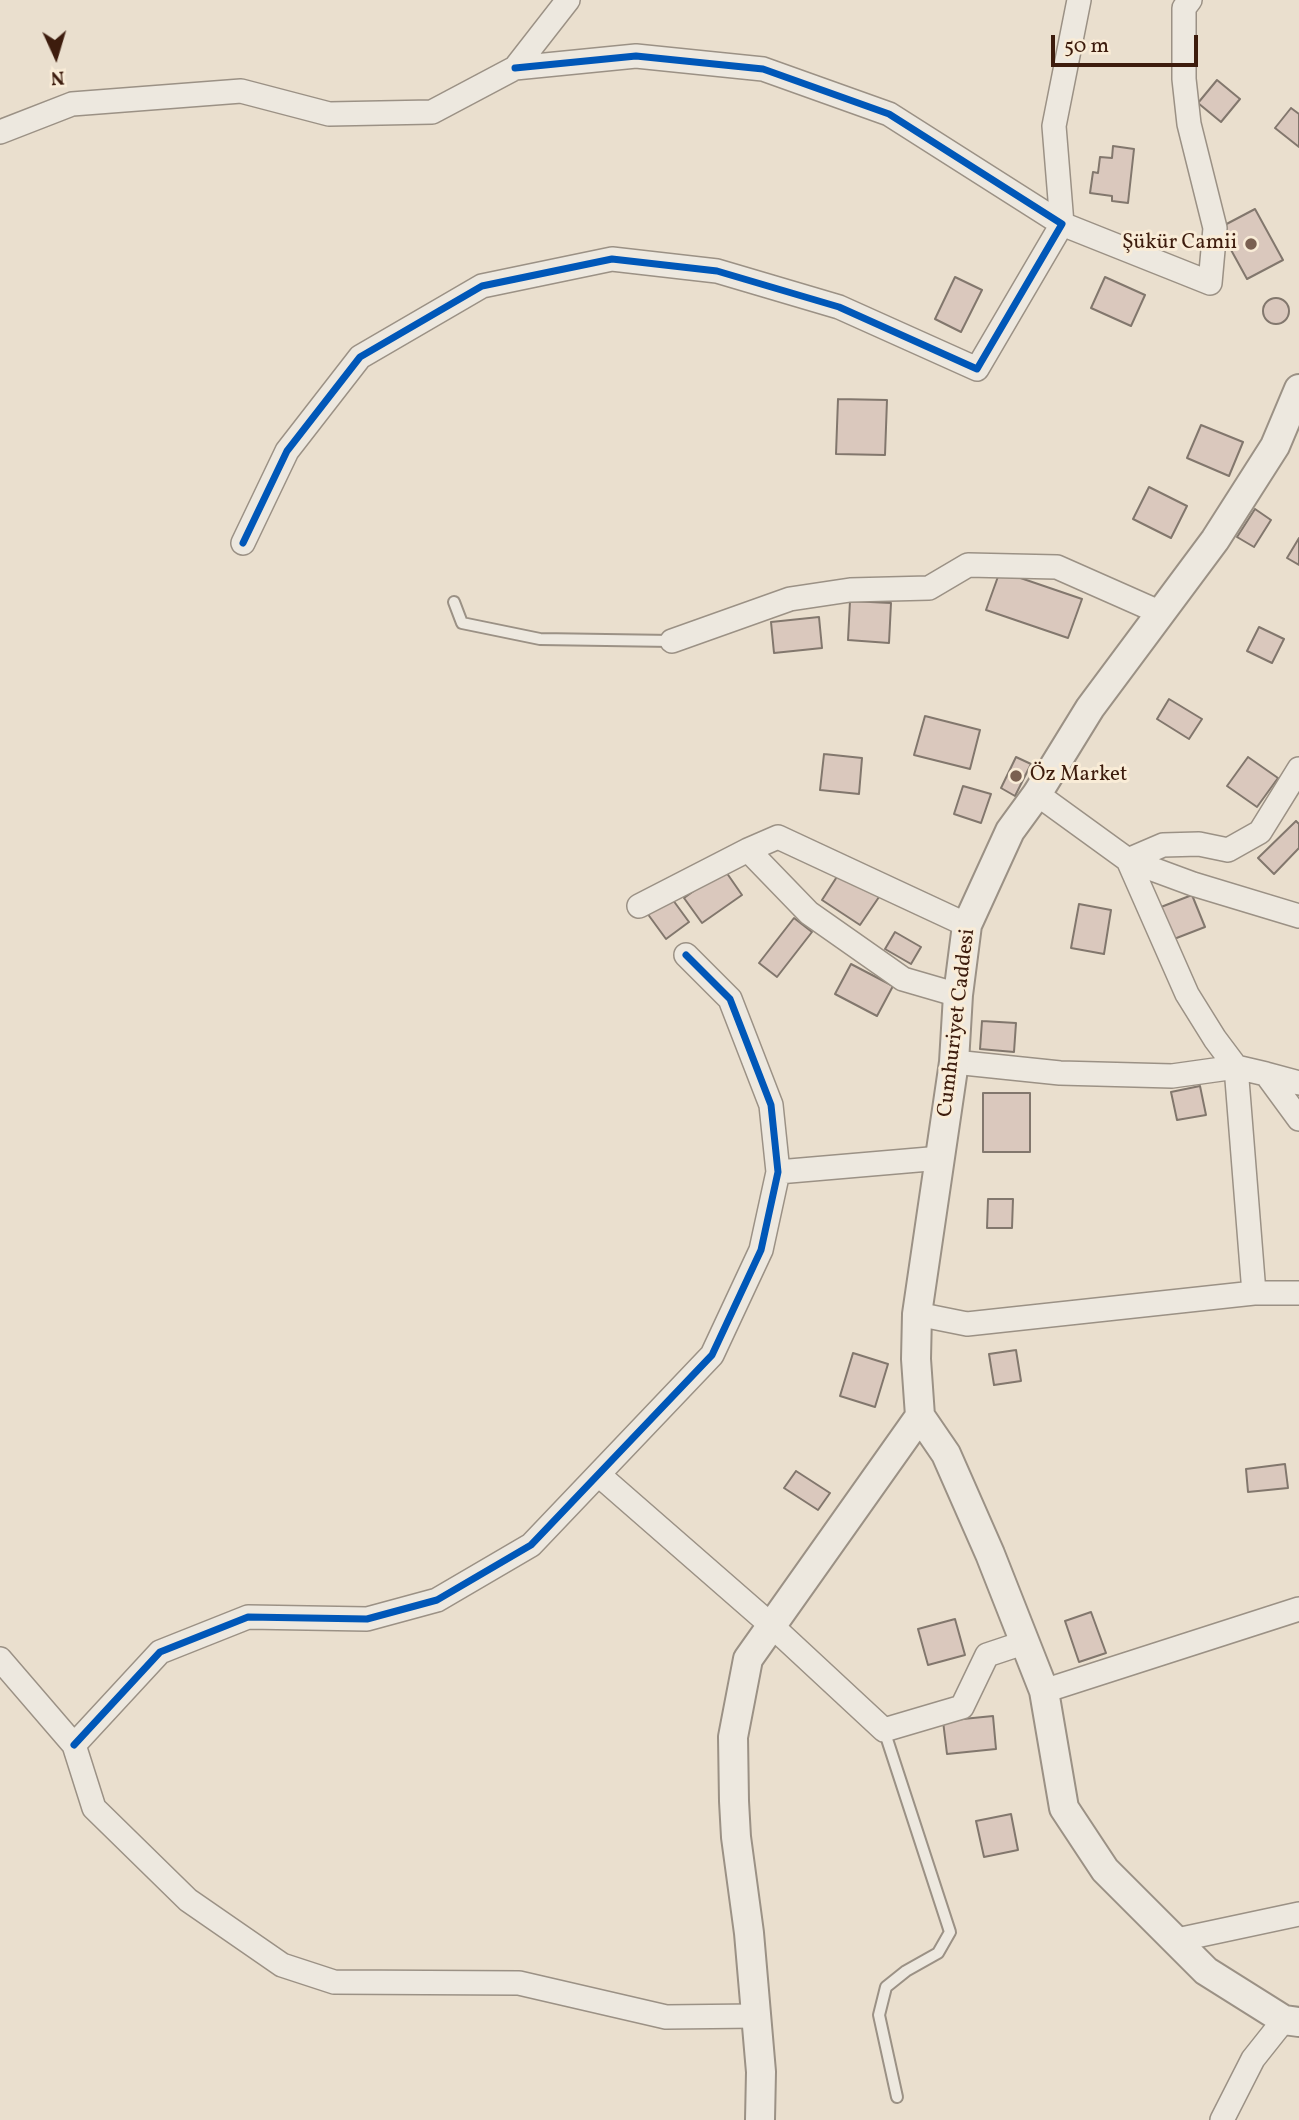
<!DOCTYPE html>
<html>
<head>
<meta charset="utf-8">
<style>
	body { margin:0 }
	#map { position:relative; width:1299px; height:2120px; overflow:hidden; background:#eadfce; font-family:Vollkorn,serif }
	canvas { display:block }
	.north { position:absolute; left:21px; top:21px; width:70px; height:70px; -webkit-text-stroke:5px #f9ecd7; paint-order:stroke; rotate:176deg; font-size:19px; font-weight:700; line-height:28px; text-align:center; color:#3d1c0d }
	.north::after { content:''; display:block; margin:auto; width:24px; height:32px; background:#3d1c0d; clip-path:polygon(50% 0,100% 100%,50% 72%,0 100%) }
	.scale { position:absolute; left:1051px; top:35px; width:147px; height:32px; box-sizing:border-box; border:4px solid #3d1c0d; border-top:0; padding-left:9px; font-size:21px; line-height:24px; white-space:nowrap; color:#3d1c0d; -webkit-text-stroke:5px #f9ecd7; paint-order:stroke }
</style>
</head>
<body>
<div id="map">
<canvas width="1299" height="2120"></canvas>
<div class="north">N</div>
<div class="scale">50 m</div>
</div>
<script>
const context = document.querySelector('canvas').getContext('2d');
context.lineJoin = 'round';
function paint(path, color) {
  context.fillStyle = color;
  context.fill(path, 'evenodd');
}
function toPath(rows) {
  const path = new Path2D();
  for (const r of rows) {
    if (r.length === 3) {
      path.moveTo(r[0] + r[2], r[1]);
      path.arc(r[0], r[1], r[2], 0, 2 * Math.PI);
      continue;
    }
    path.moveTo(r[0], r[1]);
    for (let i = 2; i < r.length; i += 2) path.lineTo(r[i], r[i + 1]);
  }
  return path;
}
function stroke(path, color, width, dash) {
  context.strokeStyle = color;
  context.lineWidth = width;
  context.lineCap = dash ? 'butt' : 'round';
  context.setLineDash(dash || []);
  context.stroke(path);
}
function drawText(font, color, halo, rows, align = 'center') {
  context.font = font + ' Vollkorn,serif';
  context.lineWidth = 6;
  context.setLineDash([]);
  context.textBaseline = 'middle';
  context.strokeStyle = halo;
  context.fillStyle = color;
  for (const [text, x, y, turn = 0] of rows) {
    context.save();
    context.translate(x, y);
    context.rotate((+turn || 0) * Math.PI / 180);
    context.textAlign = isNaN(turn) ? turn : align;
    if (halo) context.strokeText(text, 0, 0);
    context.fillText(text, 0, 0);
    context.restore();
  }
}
const building = toPath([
	[1217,80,1240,99,1221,122,1198,103,1217,80],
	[1291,108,1299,114,1299,147,1275,128,1291,108],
	[1113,146,1134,149,1128,203,1112,201,1112,196,1090,193,1093,172,1098,173,1100,157,1112,158,1113,146],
	[1255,209,1283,260,1247,279,1219,228,1255,209],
	[955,277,982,290,961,332,935,319,955,277],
	[1105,277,1145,295,1131,326,1091,308,1105,277],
	[1276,311,13],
	[838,399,887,400,885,455,836,454,838,399],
	[1201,425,1243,442,1229,476,1187,458,1201,425],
	[1149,487,1187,506,1171,538,1133,519,1149,487],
	[1255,509,1271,520,1254,547,1237,537,1255,509],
	[1299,538,1299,565,1287,558,1299,538],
	[1000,571,1082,599,1068,638,986,610,1000,571],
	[850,601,891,603,889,643,848,640,850,601],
	[819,617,822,648,774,653,771,622,819,617],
	[1259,627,1284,639,1272,663,1247,651,1259,627],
	[1169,699,1202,719,1189,739,1157,719,1169,699],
	[925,716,980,730,970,769,914,755,925,716],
	[824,754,862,758,859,794,820,790,824,754],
	[1016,757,1031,764,1015,796,1001,788,1016,757],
	[1248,757,1278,778,1257,807,1227,786,1248,757],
	[963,786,991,794,981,823,954,814,963,786],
	[1296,821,1299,824,1299,848,1274,874,1258,858,1296,821],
	[724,869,742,895,702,923,684,898,724,869],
	[840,872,879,897,860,925,822,900,840,872],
	[1192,895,1205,927,1174,939,1161,907,1192,895],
	[670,896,689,922,666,939,647,913,670,896],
	[1079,904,1111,910,1104,954,1071,948,1079,904],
	[794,918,812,932,777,977,759,963,794,918],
	[895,932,921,947,911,964,885,949,895,932],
	[851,964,893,986,877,1016,835,994,851,964],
	[982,1021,1016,1023,1014,1052,980,1049,982,1021],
	[1200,1086,1206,1115,1177,1120,1171,1092,1200,1086],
	[983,1093,1030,1093,1030,1152,983,1152,983,1093],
	[988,1199,1013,1199,1012,1228,987,1228,988,1199],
	[1016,1350,1021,1381,994,1385,989,1354,1016,1350],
	[853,1353,888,1364,875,1407,840,1396,853,1353],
	[1285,1464,1288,1488,1248,1492,1246,1469,1285,1464],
	[796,1471,830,1493,818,1510,784,1488,796,1471],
	[1091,1612,1106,1653,1079,1662,1065,1621,1091,1612],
	[955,1619,965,1655,928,1665,918,1629,955,1619],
	[993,1716,996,1749,947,1754,943,1721,993,1716],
	[1011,1814,1018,1850,984,1857,976,1821,1011,1814]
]);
paint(building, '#dac8bd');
stroke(building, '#82776d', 2);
const service = toPath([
	[454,602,462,623,540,639,672,641],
	[884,1730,950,1932,938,1953,906,1971,886,1987,879,2015,897,2097]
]);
const minor = toPath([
	[1079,0,1054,126,1062,224,1210,283,1215,228,1189,124,1184,79,1184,8,1190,0],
	[0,132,72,104,241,91,329,114,432,112,515,68,568,0],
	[243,543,287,451,360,357,482,286,612,259,717,271,839,307,977,369,1062,224,889,114,763,69,636,56,515,68],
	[672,641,790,599,850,590,929,588,968,565,1057,567,1161,613],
	[1299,769,1260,832,1228,850,1199,844,1163,845,1128,860,1193,884,1299,916],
	[1037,794,1128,860,1187,994,1215,1039,1236,1067,1266,1074,1299,1119],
	[748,850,778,837,967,925],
	[639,906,748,850,809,913,903,979,958,995],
	[954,1062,1060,1073,1172,1076,1236,1067,1254,1293],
	[1266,1074,1299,1083],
	[778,1172,941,1158],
	[917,1314,967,1324,1254,1293,1299,1293],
	[599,1475,772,1626,884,1730,962,1707,987,1655,1023,1643],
	[0,1659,74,1745,94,1808,188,1900,282,1965,334,1982,519,1983,666,2017,756,2016],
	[1044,1691,1299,1609],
	[74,1745,160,1652,248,1617,367,1619,437,1600,531,1545,712,1355,761,1250,778,1172,771,1105,730,999,686,955],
	[1177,1940,1299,1914],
	[1222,2120,1253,2059,1284,2020]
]);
const tertiary = toPath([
	[920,1416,916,1359,917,1314,954,1062,958,995,967,925,1010,831,1037,794,1090,708,1215,540,1275,446,1299,389],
	[920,1416,946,1454,990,1554,1044,1691,1064,1808,1105,1870,1206,1971,1284,2020,1299,2022],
	[760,2120,761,2072,749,1933,736,1837,734,1801,733,1737,748,1659,920,1416]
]);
stroke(service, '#9b9185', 14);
stroke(minor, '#9b9185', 26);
stroke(tertiary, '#9b9185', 32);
stroke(service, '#ede8df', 10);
stroke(minor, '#ede8df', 23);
stroke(tertiary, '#ede8df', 28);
stroke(toPath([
	[243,543,287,451,360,357,482,286,612,259,717,271,839,307,977,369,1062,224,889,114,763,69,636,56,515,68],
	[74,1745,160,1652,248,1617,367,1619,437,1600,531,1545,712,1355,761,1250,778,1172,771,1105,730,999,686,955]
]), '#0057b8', 7);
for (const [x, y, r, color] of [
	[1251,244,7,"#7a6051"],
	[1016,776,7,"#7a6051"]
]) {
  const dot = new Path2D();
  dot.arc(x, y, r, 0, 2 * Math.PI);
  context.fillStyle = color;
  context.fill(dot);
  stroke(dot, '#f9ecd7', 2.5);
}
drawText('21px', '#3d1c0d', '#f9ecd7', [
	["Şükür Camii",1237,244],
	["Öz Market",1030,776,"left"]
], 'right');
drawText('21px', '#3d1c0d', '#f9ecd7', [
	["Cumhuriyet Caddesi",958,1023,-83]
]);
</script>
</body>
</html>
